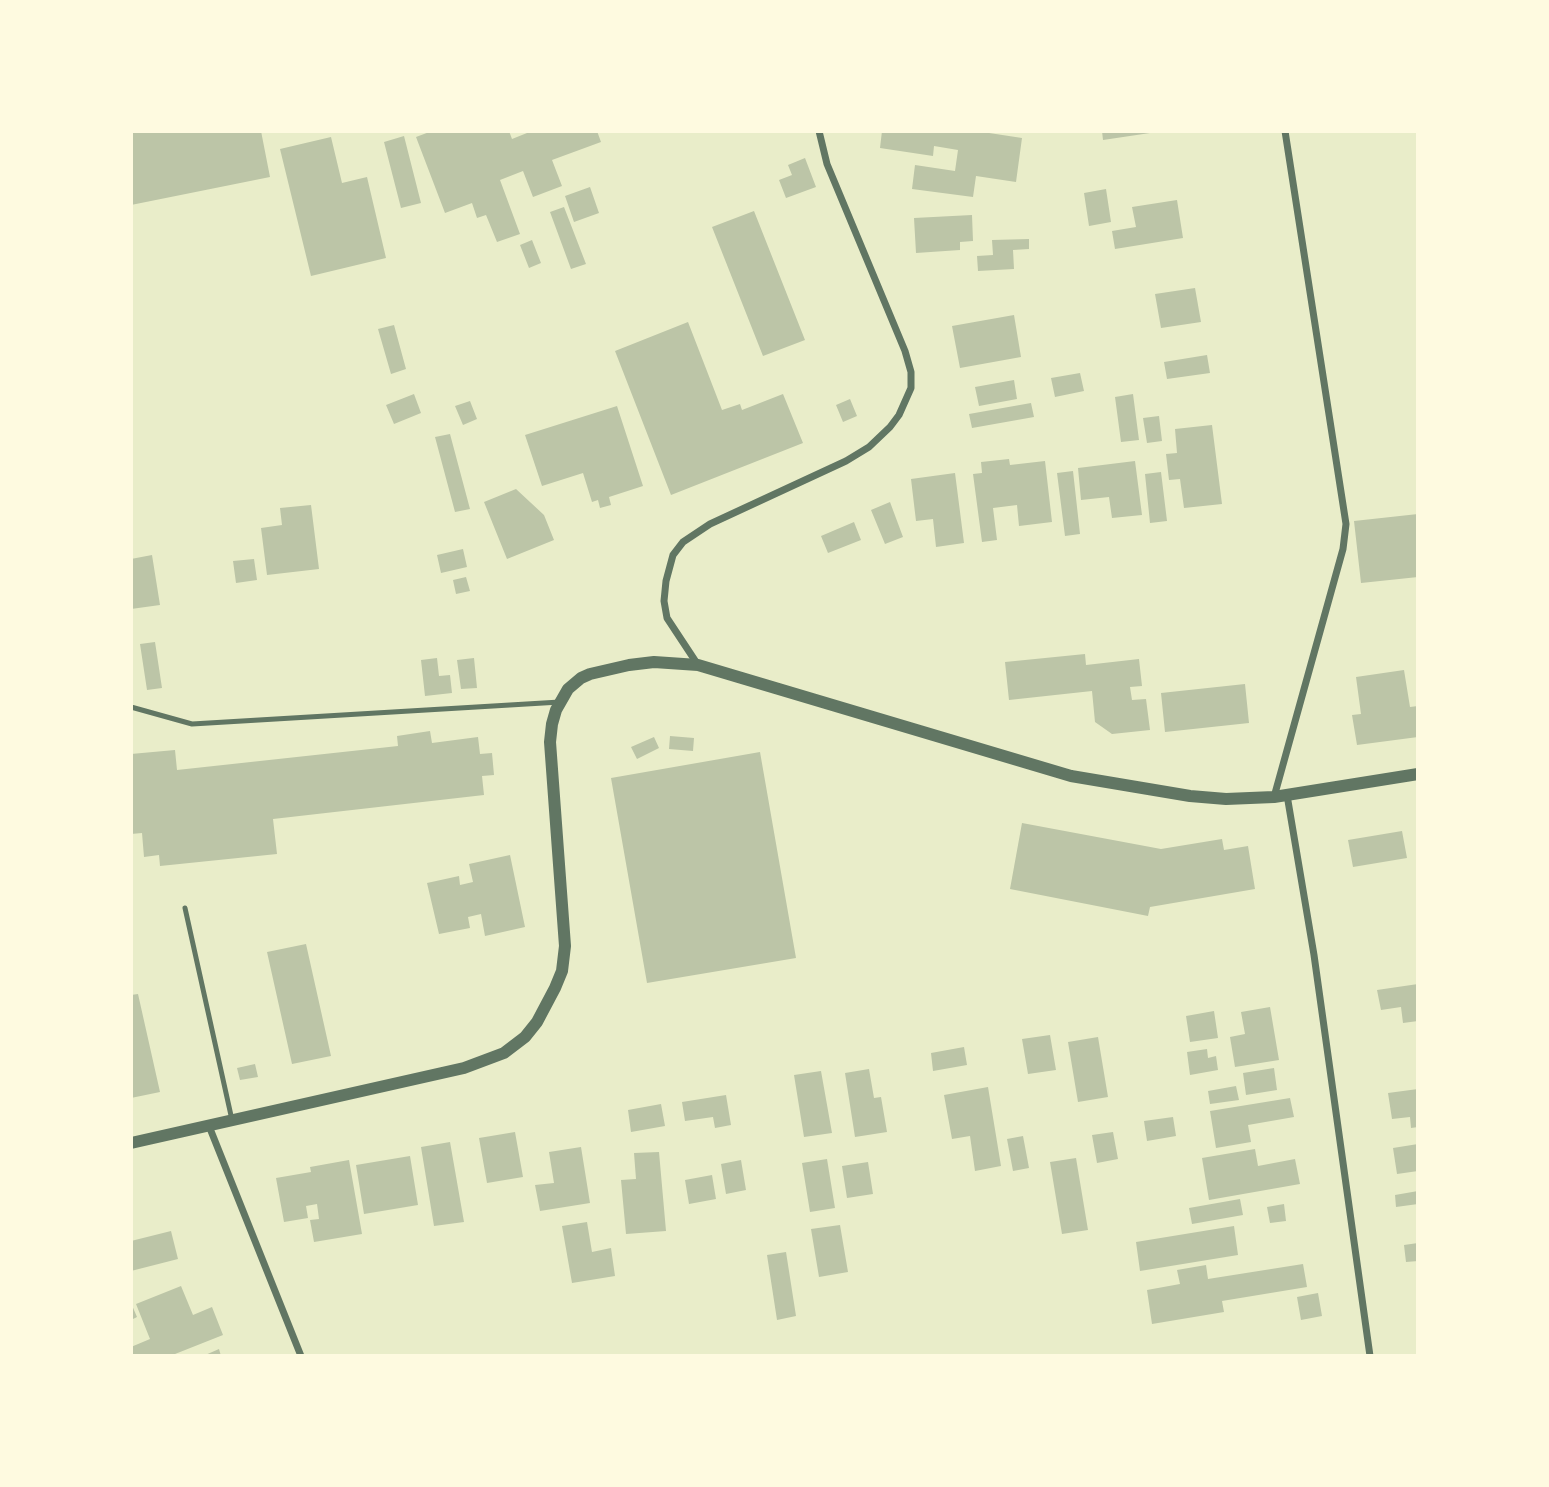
<!DOCTYPE html>
<html>
<head>
<meta charset="utf-8">
<style>
	body { margin:0 }
	#map { position:relative; width:1549px; height:1487px; overflow:hidden; background:#e9edc9; font-family:Georgia,serif }
	canvas { display:block }
	.frame { position:absolute; inset:0; border:133px solid #fefae0; pointer-events:none }
</style>
</head>
<body>
<div id="map">
<canvas width="1549" height="1487"></canvas>
<div class="frame"></div>
</div>
<script>
const context = document.querySelector('canvas').getContext('2d');
context.lineJoin = 'round';
function paint(path, color) {
  context.fillStyle = color;
  context.fill(path, 'evenodd');
}
function toPath(rows) {
  const path = new Path2D();
  for (const r of rows) {
    path.moveTo(r[0], r[1]);
    for (let i = 2; i < r.length; i += 2) path.lineTo(r[i], r[i + 1]);
  }
  return path;
}
function stroke(path, color, width, dash) {
  context.strokeStyle = color;
  context.lineWidth = width;
  context.lineCap = dash ? 'butt' : 'round';
  context.setLineDash(dash || []);
  context.stroke(path);
}
paint(toPath([
	[131,131,261,131,270,177,131,205],
	[432,131,509,131,512,139,532,131,597,131,601,142,552,160,562,186,533,197,523,171,500,180,520,234,497,242,486,215,477,218,472,203,445,213,416,137],
	[882,131,976,131,1022,138,1016,182,976,176,973,197,912,189,915,165,955,171,958,150,934,146,933,156,880,148],
	[1102,131,1150,131,1150,133,1103,140],
	[404,136,421,203,401,208,384,142],
	[331,137,342,183,367,177,386,258,311,276,280,149],
	[805,158,816,187,786,198,779,180,792,175,788,165],
	[590,187,599,213,574,222,565,196],
	[1106,189,1111,222,1089,226,1084,193],
	[1177,200,1183,238,1115,249,1112,231,1136,227,1132,207],
	[564,207,586,264,571,269,550,212],
	[754,211,805,340,763,356,712,227],
	[972,215,973,241,960,242,960,250,916,253,914,218],
	[1029,239,1029,249,1013,250,1014,269,978,271,977,256,993,255,992,240],
	[532,240,541,263,529,268,520,245],
	[1195,288,1201,322,1161,328,1155,294],
	[1014,315,1021,357,960,368,952,326],
	[688,322,722,410,740,404,742,410,783,394,803,443,671,495,615,351],
	[394,325,406,369,391,374,378,329],
	[1207,355,1210,373,1167,379,1164,362],
	[1080,373,1084,391,1055,397,1051,378],
	[1014,380,1017,399,979,406,975,387],
	[414,394,421,413,394,424,386,405],
	[1133,394,1139,440,1121,442,1115,397],
	[850,399,857,416,843,422,836,405],
	[470,401,477,419,463,425,455,406],
	[1031,403,1034,417,972,428,969,414],
	[617,406,643,486,609,497,611,505,600,508,598,500,592,502,583,473,542,486,525,435],
	[1159,416,1162,441,1147,443,1143,418],
	[1212,425,1222,504,1184,508,1180,479,1169,480,1166,454,1177,453,1175,429],
	[450,434,470,509,455,512,435,437],
	[1009,459,1010,465,1045,461,1052,522,1019,526,1017,505,993,508,997,540,982,542,973,474,982,473,981,462],
	[1135,461,1142,515,1112,518,1109,497,1081,500,1078,468],
	[1073,471,1080,534,1065,536,1057,473],
	[1161,472,1167,521,1150,523,1145,474],
	[955,473,964,543,936,547,933,519,916,521,911,479],
	[516,489,544,515,554,540,507,559,484,502],
	[890,502,903,537,885,544,871,510],
	[311,505,319,569,267,575,261,528,282,525,280,508],
	[1418,514,1418,577,1361,583,1354,521],
	[854,522,861,540,828,553,821,536],
	[463,549,467,567,441,573,437,555],
	[152,555,160,605,131,609,131,559],
	[254,559,257,580,236,583,233,561],
	[466,577,470,591,456,594,453,580],
	[155,642,162,688,147,690,140,644],
	[1085,654,1086,665,1139,659,1142,686,1130,687,1132,700,1146,699,1150,730,1112,734,1095,722,1092,691,1009,700,1005,662],
	[437,658,439,676,450,675,452,693,425,696,421,660],
	[474,658,477,688,461,689,457,660],
	[1404,670,1410,707,1418,706,1418,737,1357,745,1352,715,1361,714,1356,677],
	[1245,684,1249,723,1165,732,1161,693],
	[430,731,432,743,478,737,480,754,492,753,494,775,482,776,484,795,273,819,277,854,160,866,159,855,144,857,142,833,131,834,131,754,175,750,177,770,398,746,397,736],
	[670,736,694,738,693,751,669,749],
	[654,737,659,748,637,759,631,747],
	[760,752,796,958,647,983,611,778],
	[1022,823,1161,849,1222,839,1224,850,1248,846,1255,889,1150,907,1148,916,1010,889],
	[1402,831,1407,858,1353,867,1348,840],
	[510,855,525,927,485,936,481,914,468,917,470,928,439,934,427,883,459,876,460,885,473,882,469,864],
	[306,944,331,1056,292,1064,267,952],
	[1418,984,1418,1021,1403,1023,1401,1007,1381,1010,1377,990],
	[138,994,160,1092,131,1098,131,995],
	[1270,1007,1279,1060,1235,1067,1230,1037,1245,1034,1241,1012],
	[1214,1011,1218,1038,1190,1042,1186,1016],
	[1050,1035,1056,1070,1028,1074,1022,1039],
	[1098,1037,1108,1097,1078,1102,1068,1042],
	[964,1047,967,1065,933,1071,931,1053],
	[1207,1049,1208,1058,1216,1056,1218,1070,1190,1075,1187,1052],
	[255,1064,258,1077,240,1080,237,1068],
	[1274,1068,1277,1090,1246,1095,1243,1073],
	[869,1069,874,1098,881,1097,887,1132,855,1137,845,1073],
	[821,1071,832,1133,804,1137,794,1075],
	[1236,1086,1239,1100,1210,1104,1208,1091],
	[988,1087,1001,1166,975,1171,970,1136,952,1139,944,1095],
	[1418,1089,1418,1127,1411,1128,1410,1117,1392,1119,1388,1093],
	[726,1095,731,1125,715,1128,713,1117,685,1121,682,1102],
	[1290,1098,1294,1117,1248,1125,1251,1142,1216,1148,1210,1111],
	[661,1104,665,1126,631,1132,628,1110],
	[1173,1117,1176,1136,1147,1141,1144,1121],
	[515,1132,523,1177,487,1183,479,1138],
	[1113,1132,1118,1159,1097,1163,1092,1135],
	[1023,1136,1029,1168,1013,1171,1007,1139],
	[450,1142,464,1222,434,1226,421,1147],
	[1418,1144,1418,1171,1397,1174,1393,1148],
	[581,1147,590,1203,540,1211,535,1185,554,1183,549,1152],
	[1255,1149,1258,1166,1295,1159,1300,1184,1209,1200,1202,1158],
	[659,1152,666,1231,626,1234,621,1180,636,1179,634,1153],
	[410,1156,418,1205,364,1214,356,1165],
	[1076,1158,1088,1230,1062,1234,1050,1162],
	[827,1159,835,1208,810,1212,802,1163],
	[349,1160,362,1234,314,1242,310,1220,319,1219,317,1204,306,1206,308,1218,284,1222,276,1178,311,1172,310,1167],
	[741,1160,746,1190,726,1194,721,1164],
	[868,1162,873,1194,847,1198,842,1166],
	[712,1175,716,1199,689,1204,685,1180],
	[1418,1191,1418,1204,1396,1207,1395,1195],
	[1240,1199,1243,1215,1192,1224,1189,1208],
	[1284,1204,1286,1221,1270,1223,1267,1207],
	[587,1222,592,1252,611,1248,615,1276,572,1283,562,1226],
	[840,1225,848,1272,819,1277,811,1229],
	[1234,1226,1238,1255,1140,1271,1136,1242],
	[171,1231,178,1259,131,1271,131,1241],
	[1418,1243,1418,1261,1406,1262,1404,1245],
	[786,1252,796,1316,777,1320,767,1255],
	[1303,1264,1307,1287,1222,1301,1224,1312,1152,1324,1147,1290,1180,1284,1177,1270,1206,1265,1208,1279],
	[181,1286,193,1315,212,1307,223,1335,170,1356,131,1356,131,1347,150,1339,136,1304],
	[1318,1293,1322,1316,1301,1320,1297,1297],
	[131,1303,137,1317,131,1320],
	[219,1349,221,1356,203,1356]
]), '#bcc5a7');
stroke(toPath([
	[131,707,192,724,560,702],
	[185,908,232,1120]
]), '#617663', 5);
stroke(toPath([
	[698,665,667,618,664,601,666,581,673,555,683,542,710,524,846,461,869,447,890,427,899,415,911,388,911,372,905,351,827,164,819,131],
	[1287,795,1314,955,1370,1356],
	[1274,797,1343,549,1346,524,1285,131],
	[209,1126,301,1356]
]), '#617663', 7);
stroke(toPath([
	[131,1143,464,1068,504,1053,525,1037,537,1022,555,988,562,971,565,946,550,742,552,724,556,710,568,689,581,678,590,674,629,665,654,662,698,665,1071,776,1190,796,1226,799,1274,797,1418,774]
]), '#617663', 12);
</script>
</body>
</html>
